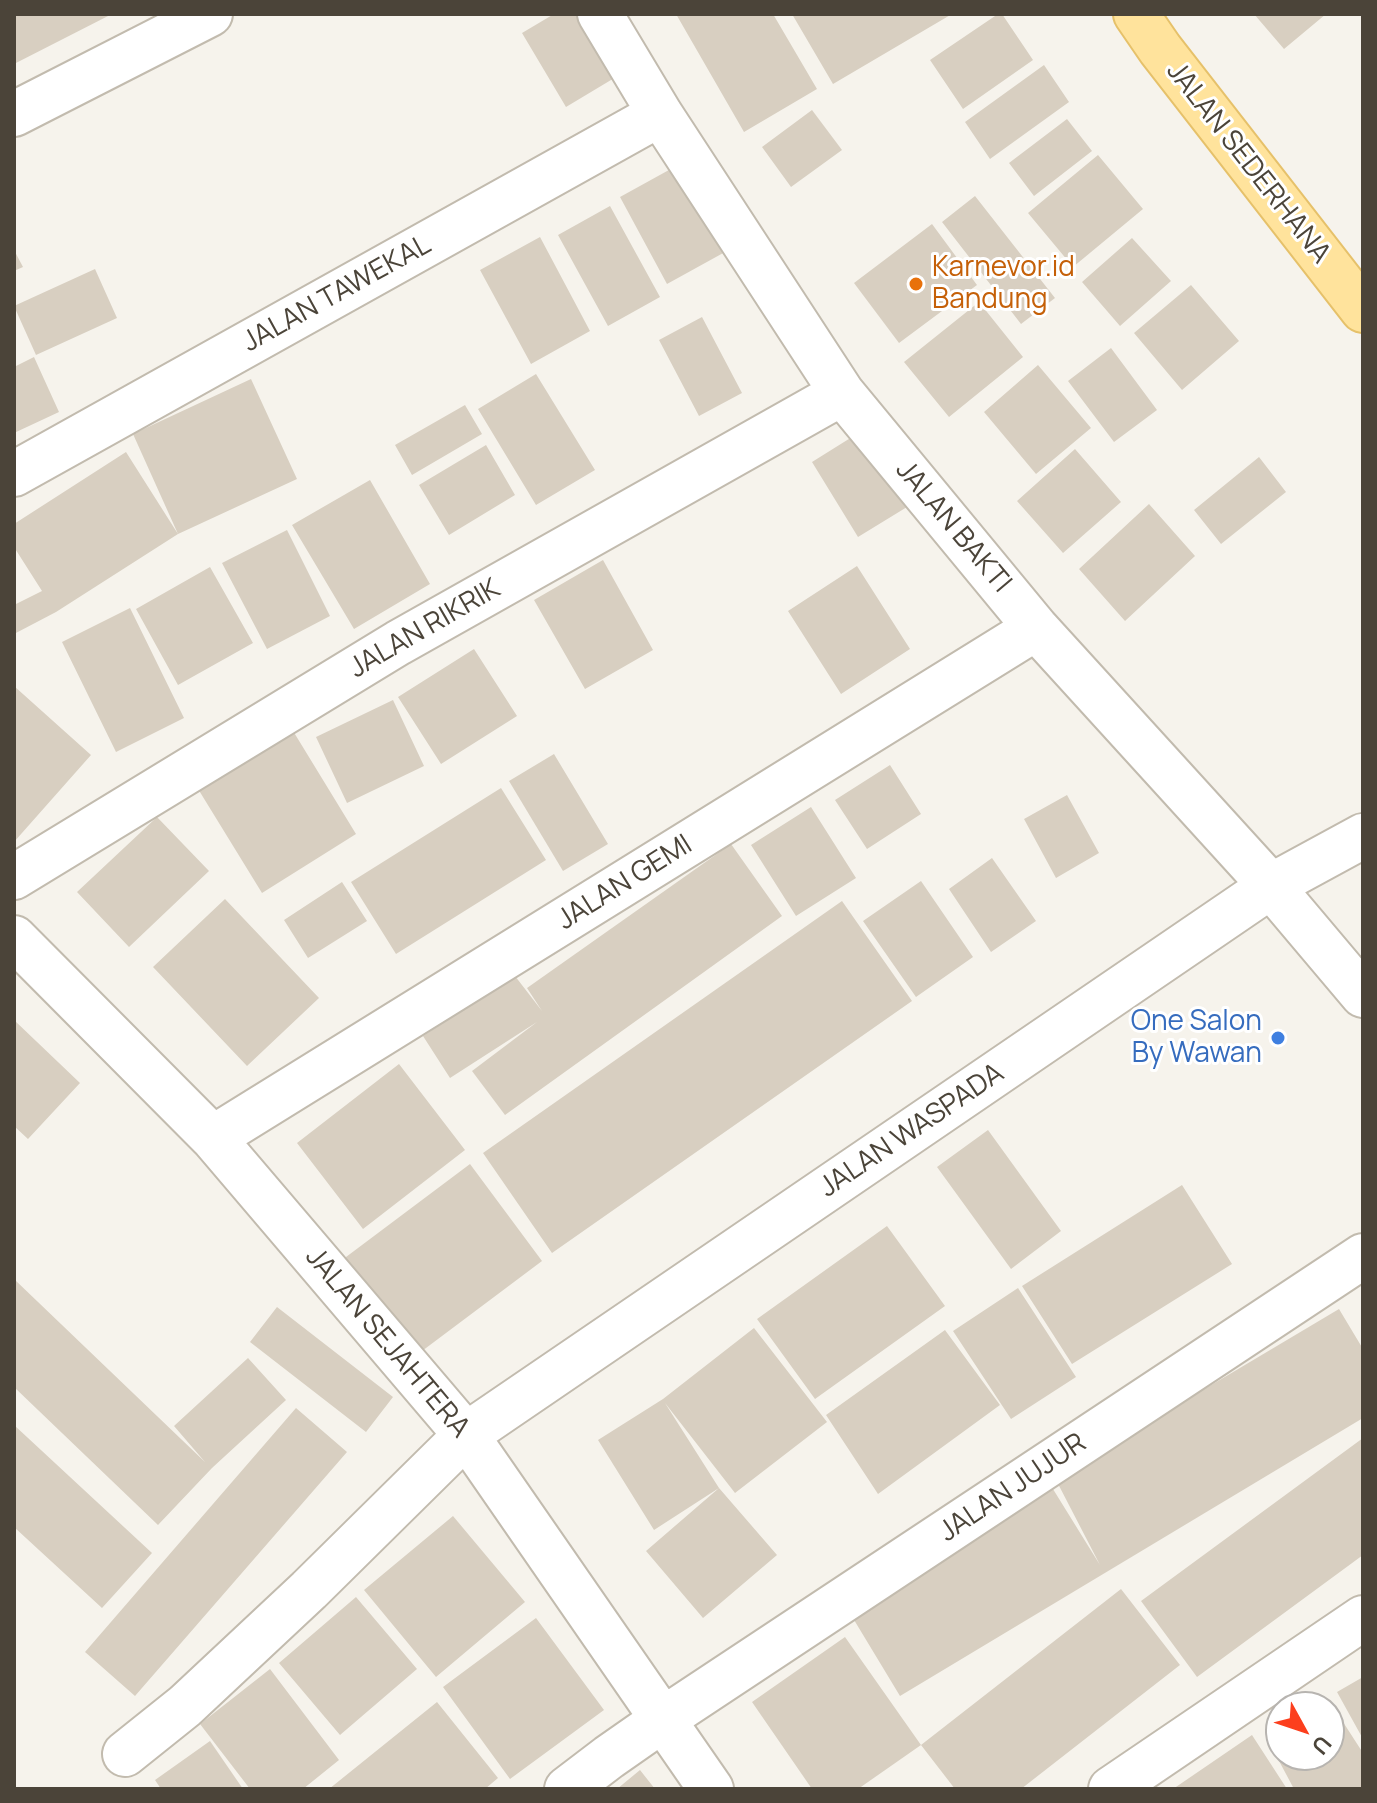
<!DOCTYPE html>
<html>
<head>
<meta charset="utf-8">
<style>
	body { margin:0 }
	#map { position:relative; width:1377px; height:1803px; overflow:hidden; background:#f6f3ec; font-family:Manrope,sans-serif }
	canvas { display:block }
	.frame { position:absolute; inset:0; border:16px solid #4b4439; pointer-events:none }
	.north { position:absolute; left:1265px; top:1691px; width:80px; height:80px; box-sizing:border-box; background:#fff; border:2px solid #b7b4b0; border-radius:50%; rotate:130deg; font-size:22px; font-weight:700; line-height:32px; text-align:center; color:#4b4439 }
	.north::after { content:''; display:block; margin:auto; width:28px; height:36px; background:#fc3f1d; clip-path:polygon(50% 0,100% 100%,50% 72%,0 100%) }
</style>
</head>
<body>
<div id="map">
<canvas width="1377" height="1803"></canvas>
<div class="frame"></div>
<div class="north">U</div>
</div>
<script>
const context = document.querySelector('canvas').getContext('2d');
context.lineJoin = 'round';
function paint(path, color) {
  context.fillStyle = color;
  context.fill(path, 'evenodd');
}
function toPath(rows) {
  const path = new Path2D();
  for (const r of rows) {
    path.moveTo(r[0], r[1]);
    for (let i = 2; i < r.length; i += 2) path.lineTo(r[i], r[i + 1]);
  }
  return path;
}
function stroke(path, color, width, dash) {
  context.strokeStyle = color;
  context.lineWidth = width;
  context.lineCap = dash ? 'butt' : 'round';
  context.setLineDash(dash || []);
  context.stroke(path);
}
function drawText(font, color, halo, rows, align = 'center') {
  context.font = font + ' Manrope,sans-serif';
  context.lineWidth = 6;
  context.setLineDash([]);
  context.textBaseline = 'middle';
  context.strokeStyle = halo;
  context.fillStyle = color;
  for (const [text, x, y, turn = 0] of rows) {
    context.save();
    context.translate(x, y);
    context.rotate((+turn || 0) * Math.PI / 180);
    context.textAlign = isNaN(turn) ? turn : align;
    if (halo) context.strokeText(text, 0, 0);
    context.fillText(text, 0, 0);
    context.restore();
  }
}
paint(toPath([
	[14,14,112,14,14,64],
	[554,14,586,14,621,74,566,107,522,33],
	[676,14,773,14,817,89,744,132],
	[792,14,952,14,833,84],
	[998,14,1002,14,1033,60,963,109,930,60],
	[1254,14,1326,14,1284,49],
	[1044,65,1069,102,990,159,965,122],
	[812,110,842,150,791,187,762,147],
	[1067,119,1092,151,1034,196,1009,163],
	[1098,155,1143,209,1073,267,1028,213],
	[678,165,725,252,667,284,620,197],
	[975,196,1055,298,1021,324,942,222],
	[610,206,660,297,608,326,558,235],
	[932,224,977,285,899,343,854,283],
	[540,237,590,331,531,364,480,270],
	[1132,238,1171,281,1120,326,1082,282],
	[14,250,23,267,14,271],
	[95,269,117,318,36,355,14,306],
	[1191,285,1239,341,1182,390,1134,333],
	[979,302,1023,357,949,417,904,362],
	[702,317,742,393,699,416,659,340],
	[1111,348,1157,410,1114,442,1068,381],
	[34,357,59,412,14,433,14,367],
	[1038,365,1091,428,1036,474,984,412],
	[536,374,595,470,536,505,478,409],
	[251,379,297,479,178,534,56,612,14,634,14,605,42,591,14,547,14,524,126,452,178,534,133,434],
	[465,405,482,434,412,475,395,445],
	[860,432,907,507,858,537,812,462],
	[486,445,515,495,449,535,419,485],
	[1075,449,1121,502,1063,553,1017,501],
	[1259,457,1286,492,1221,544,1194,510],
	[370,480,430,584,354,629,292,525],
	[1149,504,1195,556,1125,621,1079,569],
	[287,530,330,616,267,649,222,563],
	[603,560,653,650,585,689,534,600],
	[857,566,910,649,841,694,788,611],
	[210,567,253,643,178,685,136,609],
	[130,608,184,718,116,752,62,642],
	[474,649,517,716,441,764,398,697],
	[14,686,91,755,14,842],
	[393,700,424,766,347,803,316,737],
	[290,726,356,834,262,893,195,784],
	[554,754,608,844,563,871,509,781],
	[890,765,921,814,867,849,835,800],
	[501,788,546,860,396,954,351,882],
	[1067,795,1099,853,1056,878,1024,819],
	[811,807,856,878,796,916,751,845],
	[157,817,209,871,129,947,77,892],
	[731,844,782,916,505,1115,472,1071,537,1022,450,1078,423,1036,515,976,542,1011,527,988],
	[992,858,1036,921,991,952,949,889],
	[921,881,973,957,916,997,863,921],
	[342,882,367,921,308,958,284,920],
	[225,899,319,998,247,1066,153,967],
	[842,901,912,1001,552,1253,483,1153],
	[14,1020,80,1083,28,1139,14,1126],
	[399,1064,465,1150,363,1229,297,1143],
	[988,1130,1061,1231,1011,1269,937,1167],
	[470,1164,542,1261,414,1357,342,1260],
	[1182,1185,1232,1264,1072,1364,1022,1286],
	[887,1226,945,1306,815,1399,757,1319],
	[14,1279,205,1462,174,1426,248,1358,286,1400,212,1468,158,1525,14,1387],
	[1018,1288,1076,1377,1011,1419,953,1331],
	[277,1307,393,1397,366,1432,250,1342],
	[1339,1309,1363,1349,1363,1418,900,1696,845,1605,1048,1481,1100,1565,1055,1478],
	[754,1328,827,1422,735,1493,665,1403,719,1488,777,1555,703,1618,646,1551,719,1488,654,1530,598,1440,663,1399],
	[945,1330,1000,1405,878,1494,826,1415],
	[296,1408,347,1452,135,1696,85,1652],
	[14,1425,152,1553,102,1608,14,1527],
	[1363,1438,1363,1555,1197,1677,1141,1601],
	[453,1516,525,1602,436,1677,364,1590],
	[1121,1589,1180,1665,1021,1789,955,1789,921,1745,858,1789,812,1789,752,1702,845,1637,921,1745],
	[356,1597,417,1669,340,1735,279,1663],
	[536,1618,604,1710,510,1779,443,1687],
	[270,1669,339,1760,303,1789,250,1789,200,1724],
	[1363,1677,1363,1739,1337,1692],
	[437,1702,498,1778,485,1789,329,1789],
	[1343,1722,1363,1753,1363,1789,1294,1789,1278,1759,1286,1755,1329,1755,1329,1731],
	[1252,1735,1287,1789,1173,1789],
	[210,1741,243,1789,161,1789,155,1780],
	[640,1770,655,1789,617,1789]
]), '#d8cfc1');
const minor = toPath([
	[600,14,660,114,842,393,1036,628,1271,886,1363,995],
	[14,114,210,14],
	[14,474,660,114],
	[14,877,398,643,842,393],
	[14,938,213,1138,466,1435,711,1789],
	[213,1138,1036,628],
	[125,1754,185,1706,309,1590,466,1435,1271,886,1363,836],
	[567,1789,609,1757,662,1720,1363,1256],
	[1111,1789,1363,1618]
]);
const major = toPath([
	[1136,14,1160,49,1363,310]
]);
stroke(minor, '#c2bbae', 48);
stroke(major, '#e6c16a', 48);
stroke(minor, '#fff', 44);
stroke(major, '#ffe39c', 44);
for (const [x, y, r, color] of [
	[916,284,8,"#e8710a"],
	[1278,1038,8,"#3f7fe0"]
]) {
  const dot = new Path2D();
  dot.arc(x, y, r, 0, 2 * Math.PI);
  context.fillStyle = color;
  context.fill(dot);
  stroke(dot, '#fff', 3);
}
drawText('28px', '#4b4439', '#fff', [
	["JALAN SEDERHANA",1248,163,52],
	["JALAN TAWEKAL",337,294,-29],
	["JALAN BAKTI",953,527,50],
	["JALAN RIKRIK",425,629,-30],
	["JALAN GEMI",625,883,-32],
	["JALAN WASPADA",912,1131,-34],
	["JALAN SEJAHTERA",387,1343,50],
	["JALAN JUJUR",1013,1488,-34]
]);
drawText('28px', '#c56008', '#fff', [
	["Karnevor.id",932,268],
	["Bandung",932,300]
], 'left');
drawText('28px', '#366cbe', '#fff', [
	["One Salon",1262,1022],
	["By Wawan",1262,1054]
], 'right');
</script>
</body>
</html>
